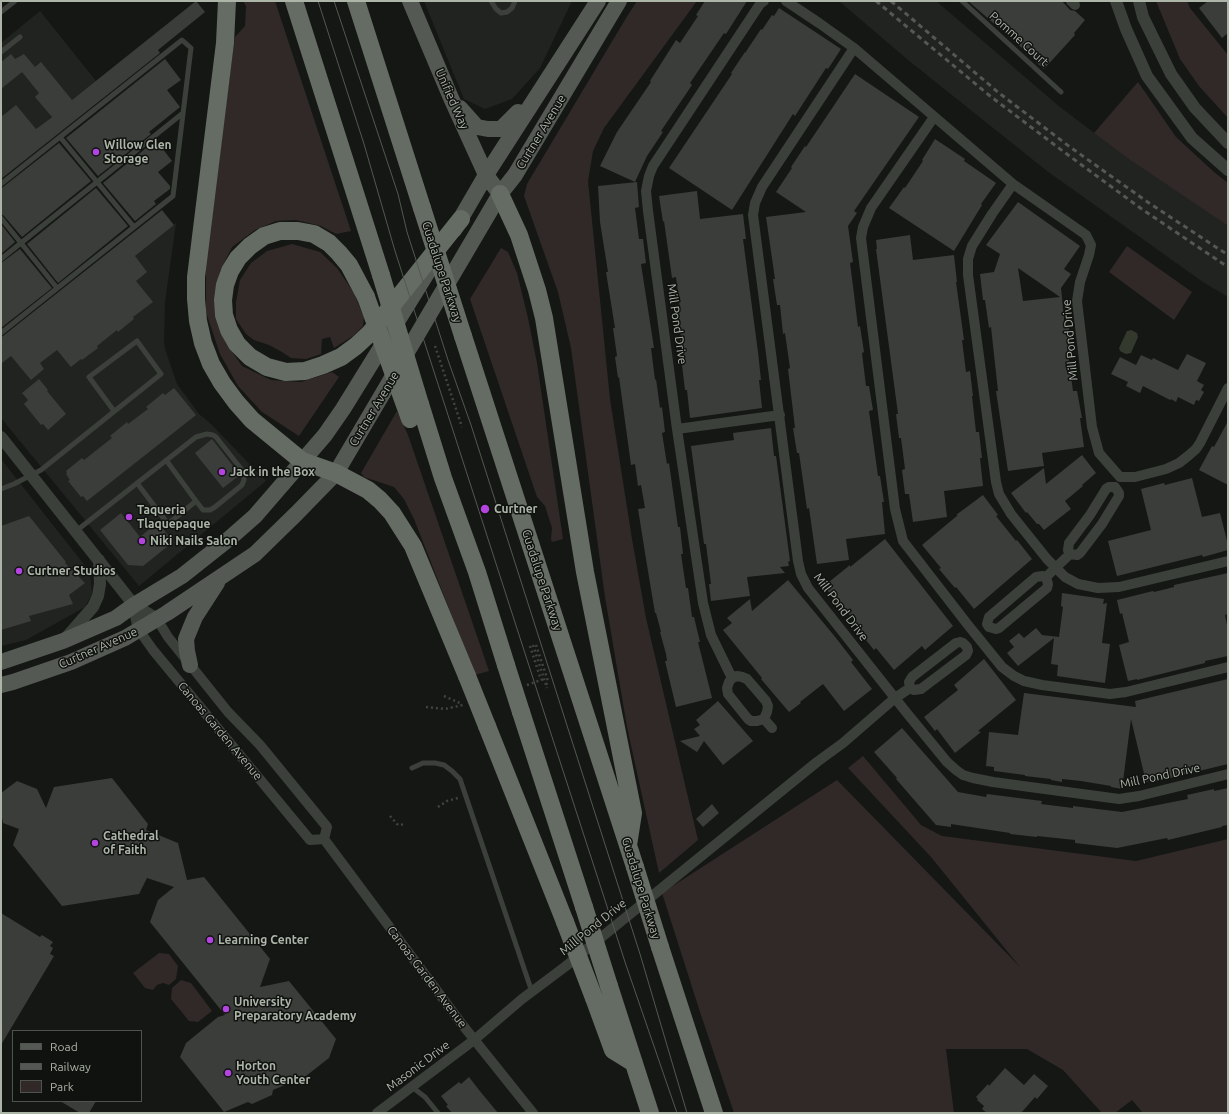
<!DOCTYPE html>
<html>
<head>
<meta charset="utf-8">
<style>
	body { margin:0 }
	#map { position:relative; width:1229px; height:1114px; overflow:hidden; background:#151715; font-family:Ubuntu,sans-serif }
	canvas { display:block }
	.frame { position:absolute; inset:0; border:2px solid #acb5a8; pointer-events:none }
	.legend { position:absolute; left:12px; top:1030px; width:130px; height:72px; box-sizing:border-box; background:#101210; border:1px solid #4e534d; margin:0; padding:5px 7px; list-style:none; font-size:12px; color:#acb5a8 }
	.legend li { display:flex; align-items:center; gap:8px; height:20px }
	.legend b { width:20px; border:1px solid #4e534d }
</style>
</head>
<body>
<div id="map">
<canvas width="1229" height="1114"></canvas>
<div class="frame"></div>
<ul class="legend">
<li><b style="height:5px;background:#545a53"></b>Road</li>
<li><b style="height:5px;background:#535852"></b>Railway</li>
<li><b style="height:11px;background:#302928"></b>Park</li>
</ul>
</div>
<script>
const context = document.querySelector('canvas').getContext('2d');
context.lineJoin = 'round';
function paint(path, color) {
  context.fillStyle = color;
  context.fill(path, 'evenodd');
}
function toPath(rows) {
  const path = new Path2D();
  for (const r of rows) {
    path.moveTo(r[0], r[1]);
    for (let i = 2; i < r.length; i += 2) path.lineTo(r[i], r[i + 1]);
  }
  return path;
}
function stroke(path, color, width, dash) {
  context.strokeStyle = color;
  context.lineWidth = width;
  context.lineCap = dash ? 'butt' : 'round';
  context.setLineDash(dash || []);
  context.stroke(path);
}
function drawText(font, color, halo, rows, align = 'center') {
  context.font = font + ' Ubuntu,sans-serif';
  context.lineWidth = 3;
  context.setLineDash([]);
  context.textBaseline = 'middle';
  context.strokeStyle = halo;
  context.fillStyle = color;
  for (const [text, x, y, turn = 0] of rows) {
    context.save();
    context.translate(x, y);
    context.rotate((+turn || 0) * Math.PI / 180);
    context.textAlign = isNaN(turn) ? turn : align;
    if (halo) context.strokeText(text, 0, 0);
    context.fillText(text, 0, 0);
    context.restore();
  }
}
paint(toPath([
	[424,1,572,1,540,68,512,99,485,109,464,99],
	[839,1,936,1,1060,107,1130,160,1228,226,1228,297,1203,282,1047,171,908,60],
	[40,11,96,81,1,157,1,43],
	[176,223,165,302,164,341,165,349,177,384,199,414,210,423,266,481,139,586,1,418,1,364],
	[1,459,90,572,92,594,85,607,26,640,1,646]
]), '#212321');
paint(toPath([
	[243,1,275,1,351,231,336,234,321,226,296,220,276,221,255,230,232,247,220,271,215,299,218,320,226,343,242,366,271,380,301,382,332,372,339,377,299,436,262,412,238,386,220,354,206,312,206,255,235,37,245,26,246,6],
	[637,1,697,1,604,128,593,151,588,181,610,399,632,539,646,618,698,840,659,873,627,727,605,597,571,348,558,292,524,196,527,184,626,18],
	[1156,1,1187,1,1190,8,1228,55,1228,118,1199,86,1180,59],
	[1138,82,1176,137,1214,172,1228,183,1228,226,1130,160,1094,133],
	[292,244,320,252,337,268,354,293,364,318,363,326,353,336,334,348,330,337,322,339,321,354,306,359,291,358,282,352,269,345,254,340,246,334,236,319,236,302,240,280,251,263,267,251],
	[1127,246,1192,292,1174,320,1109,272],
	[501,248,508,252,517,273,528,318,537,363,563,539,552,542,551,539,552,528,545,506,537,497,470,299],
	[397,411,408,435,489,671,475,675,414,519,404,499,394,487,364,477,361,473],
	[863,756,921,825,942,836,1136,861,1228,839,1228,1113,1143,1113,1132,1100,1115,1113,1102,1113,1063,1070,1027,1049,946,1049,954,1113,734,1113,700,1012,662,893,837,780,1020,967,931,857,848,768],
	[159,953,169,954,178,966,176,979,169,985,163,983,157,985,153,990,145,988,133,973],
	[181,980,191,983,212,1011,198,1022,189,1021,171,999,172,988]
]), '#302928');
paint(toPath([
	[1131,330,1137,333,1138,337,1131,353,1126,354,1120,351,1119,348,1127,331]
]), '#33392c');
paint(toPath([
	[196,1,205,12,158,50,160,53,1,179,1,117,16,105,36,129,52,117,35,97,39,93,22,72,1,89,1,62,11,54,15,59,24,54,35,67,41,62,72,100],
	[705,1,747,1,726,34,724,33,690,83,692,85,661,131,663,132,647,156,635,182,600,166,617,132,651,82,650,81,676,40,680,43,698,16,696,15],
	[968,1,1062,1,1070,10,1075,11,1085,20,1074,33,1075,35,1044,69,1036,62,1037,61],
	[1208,1,1228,1,1228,33,1222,38,1199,8],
	[779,8,841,49,828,69,826,68,795,116,793,114,732,210,669,168,732,74,731,73,745,52,745,53,761,29,762,30,772,15,774,16],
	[165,59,181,80,167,90,180,107,149,132,151,134,98,176,66,138],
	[855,74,919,117,854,211,857,213,848,226,853,262,850,263,854,294,858,327,860,326,864,352,862,353,866,386,869,386,873,410,869,411,878,476,880,476,884,502,882,502,885,534,846,539,849,560,817,564,809,508,807,509,799,453,797,453,793,428,795,428,788,369,790,368,785,333,783,334,780,305,777,305,773,279,775,279,766,217,806,212,776,192,792,168,791,167,805,146,806,147],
	[935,139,965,159,964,161,996,183,981,204,982,205,954,251,889,208,904,187,905,188,923,161,922,160],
	[156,140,172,161,158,172,170,186,170,189,154,201,156,204,135,221,103,183],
	[59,143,91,181,22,237,4,216,1,214,1,188,3,187],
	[637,182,639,207,635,208,639,239,643,239,646,263,641,264,654,348,651,348,655,380,656,379,660,408,662,407,665,432,662,433,667,464,669,463,678,527,680,527,683,554,681,554,686,588,688,588,692,617,694,617,700,642,698,642,712,698,676,707,665,661,667,661,666,654,660,632,661,632,656,613,655,613,646,559,638,509,645,508,641,485,638,486,635,464,631,465,619,377,618,378,615,357,617,356,613,328,615,328,606,272,608,272,600,222,598,186],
	[96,188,128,226,58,283,27,244],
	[697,191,700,219,743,214,746,239,743,239,758,352,761,380,759,380,762,408,690,418,687,390,685,390,682,365,683,365,680,342,680,337,681,337,677,309,680,309,676,277,672,278,664,221,663,222,659,196],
	[1018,202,1080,246,1064,269,1071,274,1061,288,1065,328,1069,327,1072,354,1068,354,1073,391,1077,391,1082,418,1080,418,1084,447,1042,453,1044,466,1008,471,996,391,998,391,991,327,989,328,985,300,983,300,980,274,994,272,1000,254,986,245],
	[1018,268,1060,297,1023,301],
	[162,210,174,225,135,256,147,272,136,281,153,302,133,317,134,319,118,332,117,330,97,346,98,348,82,360,81,359,71,367,57,350,40,363,44,369,31,380,11,356,1,364,1,337,3,336],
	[1,224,15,242,1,254],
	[910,235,913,260,954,255,957,282,956,282,964,340,962,340,966,372,970,371,973,396,972,396,976,432,979,432,982,458,980,458,983,486,944,491,947,517,913,522,909,494,905,494,902,470,905,469,901,438,899,438,896,414,898,414,876,249,877,249,876,240],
	[20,249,52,288,1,328,1,263],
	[1187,354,1206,363,1197,381,1204,385,1201,390,1204,392,1199,401,1196,400,1194,405,1178,397,1176,402,1171,399,1170,400,1143,386,1140,393,1126,386,1128,382,1111,374,1120,357,1136,365,1141,355,1152,360,1153,358,1178,370],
	[39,379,48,390,47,391,66,414,48,430,43,424,41,425,24,404,28,400,22,393],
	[174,388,196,415,87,501,83,496,81,497,68,481,70,480,66,474,67,473,66,471,82,458,84,460,112,438,110,436,127,422,128,424,148,409,146,407,163,393,165,395],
	[1228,421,1228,485,1199,470,1212,446,1214,447],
	[771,428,774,456,776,456,790,561,788,562,789,566,780,567,785,573,747,577,750,596,711,601,709,584,711,584,706,544,704,544,691,446,734,440,733,433],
	[212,439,240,475,223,488,195,453],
	[1082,455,1096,473,1082,485,1083,486,1065,501,1071,509,1044,530,1039,524,1037,524,1027,512,1026,513,1011,493,1044,468,1046,484],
	[1192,478,1202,517,1220,513,1228,545,1228,550,1203,557,1202,555,1117,576,1108,541,1151,530,1141,489,1164,483,1165,485],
	[983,495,998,515,996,516,1016,541,1017,540,1032,559,974,609,956,587,955,588,939,569,941,568,922,545,958,515,956,515],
	[121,513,140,537,158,522,173,542,143,566,128,565,100,530],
	[29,516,66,562,65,563,85,583,69,595,73,604,29,616,31,621,1,630,1,526],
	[885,539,953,626,925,650,922,646,894,670,876,648,874,650,858,630,860,629,841,603,839,605,824,586,850,565,850,567],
	[1228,573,1228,614,1225,615,1228,630,1228,656,1205,661,1205,663,1137,680,1137,679,1128,681,1119,645,1129,642,1122,613,1120,614,1117,600,1153,591,1154,592,1174,587,1174,585],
	[788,580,836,638,853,660,851,662,872,689,844,711,823,684,800,702,801,703,789,712,761,679,762,678,723,630,732,623,727,618,750,599,752,611],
	[1062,593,1104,599,1103,604,1107,603,1102,643,1110,644,1105,683,1057,676,1058,665,1051,664,1054,638,1018,666,1007,653,1014,647,1009,641,1019,633,1024,638,1036,628,1042,635,1059,637,1063,607,1061,606],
	[984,659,1016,700,978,731,981,732,955,753,937,729,935,731,924,717,958,690,954,685],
	[1228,679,1228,764,1154,782,1154,780,1146,782,1131,719,1122,789,1111,787,1111,786,1081,781,1062,779,1062,782,1051,780,1051,779,1025,776,1025,775,994,771,994,767,986,766,989,732,1018,735,1024,693,1136,707,1135,701],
	[718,701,753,741,723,765,704,741,697,752,680,741,700,736,694,729,700,725,696,720],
	[902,728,958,792,986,797,987,794,1042,801,1041,804,1073,808,1073,806,1122,812,1188,799,1187,795,1214,789,1214,791,1228,788,1228,825,1222,826,1222,827,1168,840,1167,838,1117,848,1075,843,1075,840,1037,836,1037,837,1010,834,1010,833,951,824,951,827,936,825,896,779,897,778,874,752],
	[112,778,148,824,146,830,178,843,187,880,204,877,270,959,260,987,289,981,336,1039,329,1058,306,1076,273,1090,272,1095,252,1104,248,1102,224,1112,180,1057,186,1043,218,1017,225,1015,150,922,158,900,174,887,147,878,139,894,62,906,13,845,19,829,3,823,1,813,1,793,17,781,37,789,46,808,54,787],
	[712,804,719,813,703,827,696,819],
	[1,913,40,937,42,935,53,942,50,946,53,948,50,954,54,956,1,1045],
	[1005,1068,1024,1085,1034,1074,1048,1086,1037,1099,1035,1097,1021,1113,987,1113,982,1109,984,1106,977,1100,978,1099,976,1097,988,1084,989,1086],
	[469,1077,479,1090,498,1113,452,1113,446,1106,448,1105,441,1096,459,1082,461,1084],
	[60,1101,96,1101,89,1113,80,1113]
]), '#3a3d3a');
stroke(toPath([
	[435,346,462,427],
	[533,645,546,685],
	[536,645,548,681,546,685,547,688],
	[530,646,541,680],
	[527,685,544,679],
	[444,696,462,704],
	[426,707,445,709,463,705],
	[438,807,447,801,458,798],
	[390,816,398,825,406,824]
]), '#40443f', 2.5, [2, 3]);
stroke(toPath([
	[491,1,496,9,501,13,507,12,512,8,515,1],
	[962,1,1061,92],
	[1,12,15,1],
	[1,52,20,37],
	[60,137,134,227],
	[1,184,182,40,191,48,173,196,1,333],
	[1,218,57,288],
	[1,259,183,113],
	[137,483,168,524,196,501,166,460],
	[1,489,14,484,41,470,161,374,137,341,89,377,114,411],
	[76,531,196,437,207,434,213,435,216,437,242,470,244,475,244,480,242,485,215,507,210,510,203,510,196,501],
	[412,768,423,763,435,763,444,765,452,771,460,779,532,992],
	[412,1087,425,1097,438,1113]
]), '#3c403b', 5);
stroke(toPath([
	[786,1,819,23,854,48,1013,184,1086,235,1091,245,1089,255,1080,282,1077,301,1092,427,1099,453,1120,477,1135,477,1166,469,1179,463,1188,456,1196,449,1200,443,1228,388],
	[1071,1,1075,5],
	[854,48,762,187,755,203,753,215,798,561,801,574,808,588,906,712,947,762,956,770,963,775,973,778,993,782,1119,799,1139,796,1228,774],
	[934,117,871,208,863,227,861,238,895,509,903,541,968,625,1002,667,1014,676,1024,681,1042,685,1110,694,1126,692,1228,667],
	[1013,184,992,214,972,246,968,259,968,275,996,482,999,494,1011,514,1047,559,1065,577,1078,584,1098,588,1119,587,1228,561],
	[677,429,780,415],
	[1070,554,1077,555,1080,553,1102,524,1119,496,1119,493,1115,487],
	[1070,554,1068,550,1069,543,1090,515,1106,489,1109,487,1115,487],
	[1046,577,1070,554],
	[157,619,168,637,228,712,260,745,327,827,324,839],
	[989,627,996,629,999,628,1047,588,1048,584,1046,577],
	[989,627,987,624,989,617,1036,577,1043,576,1046,577],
	[139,630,153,650,310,840,324,839],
	[960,642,963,643,967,647,968,651,966,655,921,689,914,690,910,688,909,682,912,677,956,643,960,642],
	[737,676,742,677,747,679,766,701,768,706,767,712,764,719,757,721,751,721,748,719,728,694,727,688,729,682,732,678,737,676],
	[732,678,711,635,703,603,677,429,648,211,646,191,649,176,653,166,760,4,764,1],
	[764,719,772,728],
	[324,839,461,1023,533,1113],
	[377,1113,474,1040,522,999,566,966,817,762,843,743,895,698,910,688]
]), '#3c403b', 10);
stroke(toPath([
	[1116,1,1126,29,1147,76,1192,138,1228,170],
	[1139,1,1143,17,1171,74,1195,108,1228,143],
	[1,437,134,605,157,619],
	[134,605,139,630],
	[65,639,93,607,98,596,100,584,99,560]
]), '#3c403b', 12);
stroke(toPath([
	[410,1,451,98,486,175,500,194],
	[460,108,477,127,488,129,501,129,518,112],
	[454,230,486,175,598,1],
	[1,662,63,641,116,618,134,605,182,576,230,538,255,516,325,435,343,409,432,265],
	[190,665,187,651,186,639,188,634,195,617,217,583],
	[1,685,13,682,71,662,125,638,167,613,255,554,297,513,336,473,500,194,515,175,619,1]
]), '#545a53', 16);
stroke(toPath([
	[227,1,225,43,196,277,196,299,198,321,203,343,211,364,222,383,236,402,252,420,302,461,336,473,368,490,380,500,392,513,413,546,467,676],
	[294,1,381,275],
	[356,1,422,208],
	[500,194,519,235,537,290,544,318,585,572,633,813,628,845],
	[366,297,349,265,339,253,329,243,314,234,298,231,280,231,264,236,250,246,238,258,230,271,225,285,223,300,224,315,229,330,237,344,250,357,267,367,286,372,305,371,323,365,341,357,356,346,370,333,461,219],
	[463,336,635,867],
	[420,404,443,478,477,572,506,665],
	[521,712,584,907],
	[487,726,565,922],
	[660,947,714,1113],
	[609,986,650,1113],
	[594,998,613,1050,634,1063]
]), '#656c63', 18);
stroke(toPath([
	[318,1,364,144,395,251,542,706,626,965,677,1113],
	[334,1,398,194,407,232,448,360,471,425,640,954,687,1113]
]), '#535852', 1);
stroke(toPath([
	[876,1,990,96,1064,152,1143,210,1228,267],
	[891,1,999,93,1070,147,1149,203,1228,255]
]), '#535852', 3, [5, 4]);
stroke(toPath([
	[422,208,463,336],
	[381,275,420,404],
	[366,297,410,419],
	[506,665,521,712],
	[467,676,487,726],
	[635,867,660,947],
	[584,907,609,986],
	[565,922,594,998]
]), '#656c63', 18);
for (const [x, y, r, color] of [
	[96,152,4,"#b444df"],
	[222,472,4,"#b444df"],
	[485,509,5,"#b444df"],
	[129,517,4,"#b444df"],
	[142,541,4,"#b444df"],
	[19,571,4,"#b444df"],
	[95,843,4,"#b444df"],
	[210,940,4,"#b444df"],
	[226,1009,4,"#b444df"],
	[228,1073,4,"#b444df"]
]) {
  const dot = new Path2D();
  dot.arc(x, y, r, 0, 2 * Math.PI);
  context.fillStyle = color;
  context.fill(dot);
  stroke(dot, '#101210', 1.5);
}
drawText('12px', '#acb5a8', '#101210', [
	["Pomme Court",1019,39,42],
	["Unified Way",452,99,66],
	["Curtner Avenue",541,132,-59],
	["Guadalupe Parkway",442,272,72],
	["Mill Pond Drive",677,324,82],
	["Mill Pond Drive",1070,340,-95],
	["Curtner Avenue",374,409,-59],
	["Guadalupe Parkway",542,580,72],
	["Mill Pond Drive",841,607,53],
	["Curtner Avenue",98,648,-24],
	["Canoas Garden Avenue",220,731,50],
	["Mill Pond Drive",1160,776,-12],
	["Guadalupe Parkway",641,888,73],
	["Mill Pond Drive",593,927,-39],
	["Canoas Garden Avenue",427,977,53],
	["Masonic Drive",418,1066,-37]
]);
drawText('bold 12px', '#acb5a8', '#101210', [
	["Willow Glen",104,145],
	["Storage",104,159],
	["Jack in the Box",230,472],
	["Curtner",494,509],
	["Taqueria",137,510],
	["Tlaquepaque",137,524],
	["Niki Nails Salon",150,541],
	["Curtner Studios",27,571],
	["Cathedral",103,836],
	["of Faith",103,850],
	["Learning Center",218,940],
	["University",234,1002],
	["Preparatory Academy",234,1016],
	["Horton",236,1066],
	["Youth Center",236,1080]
], 'left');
</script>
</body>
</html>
